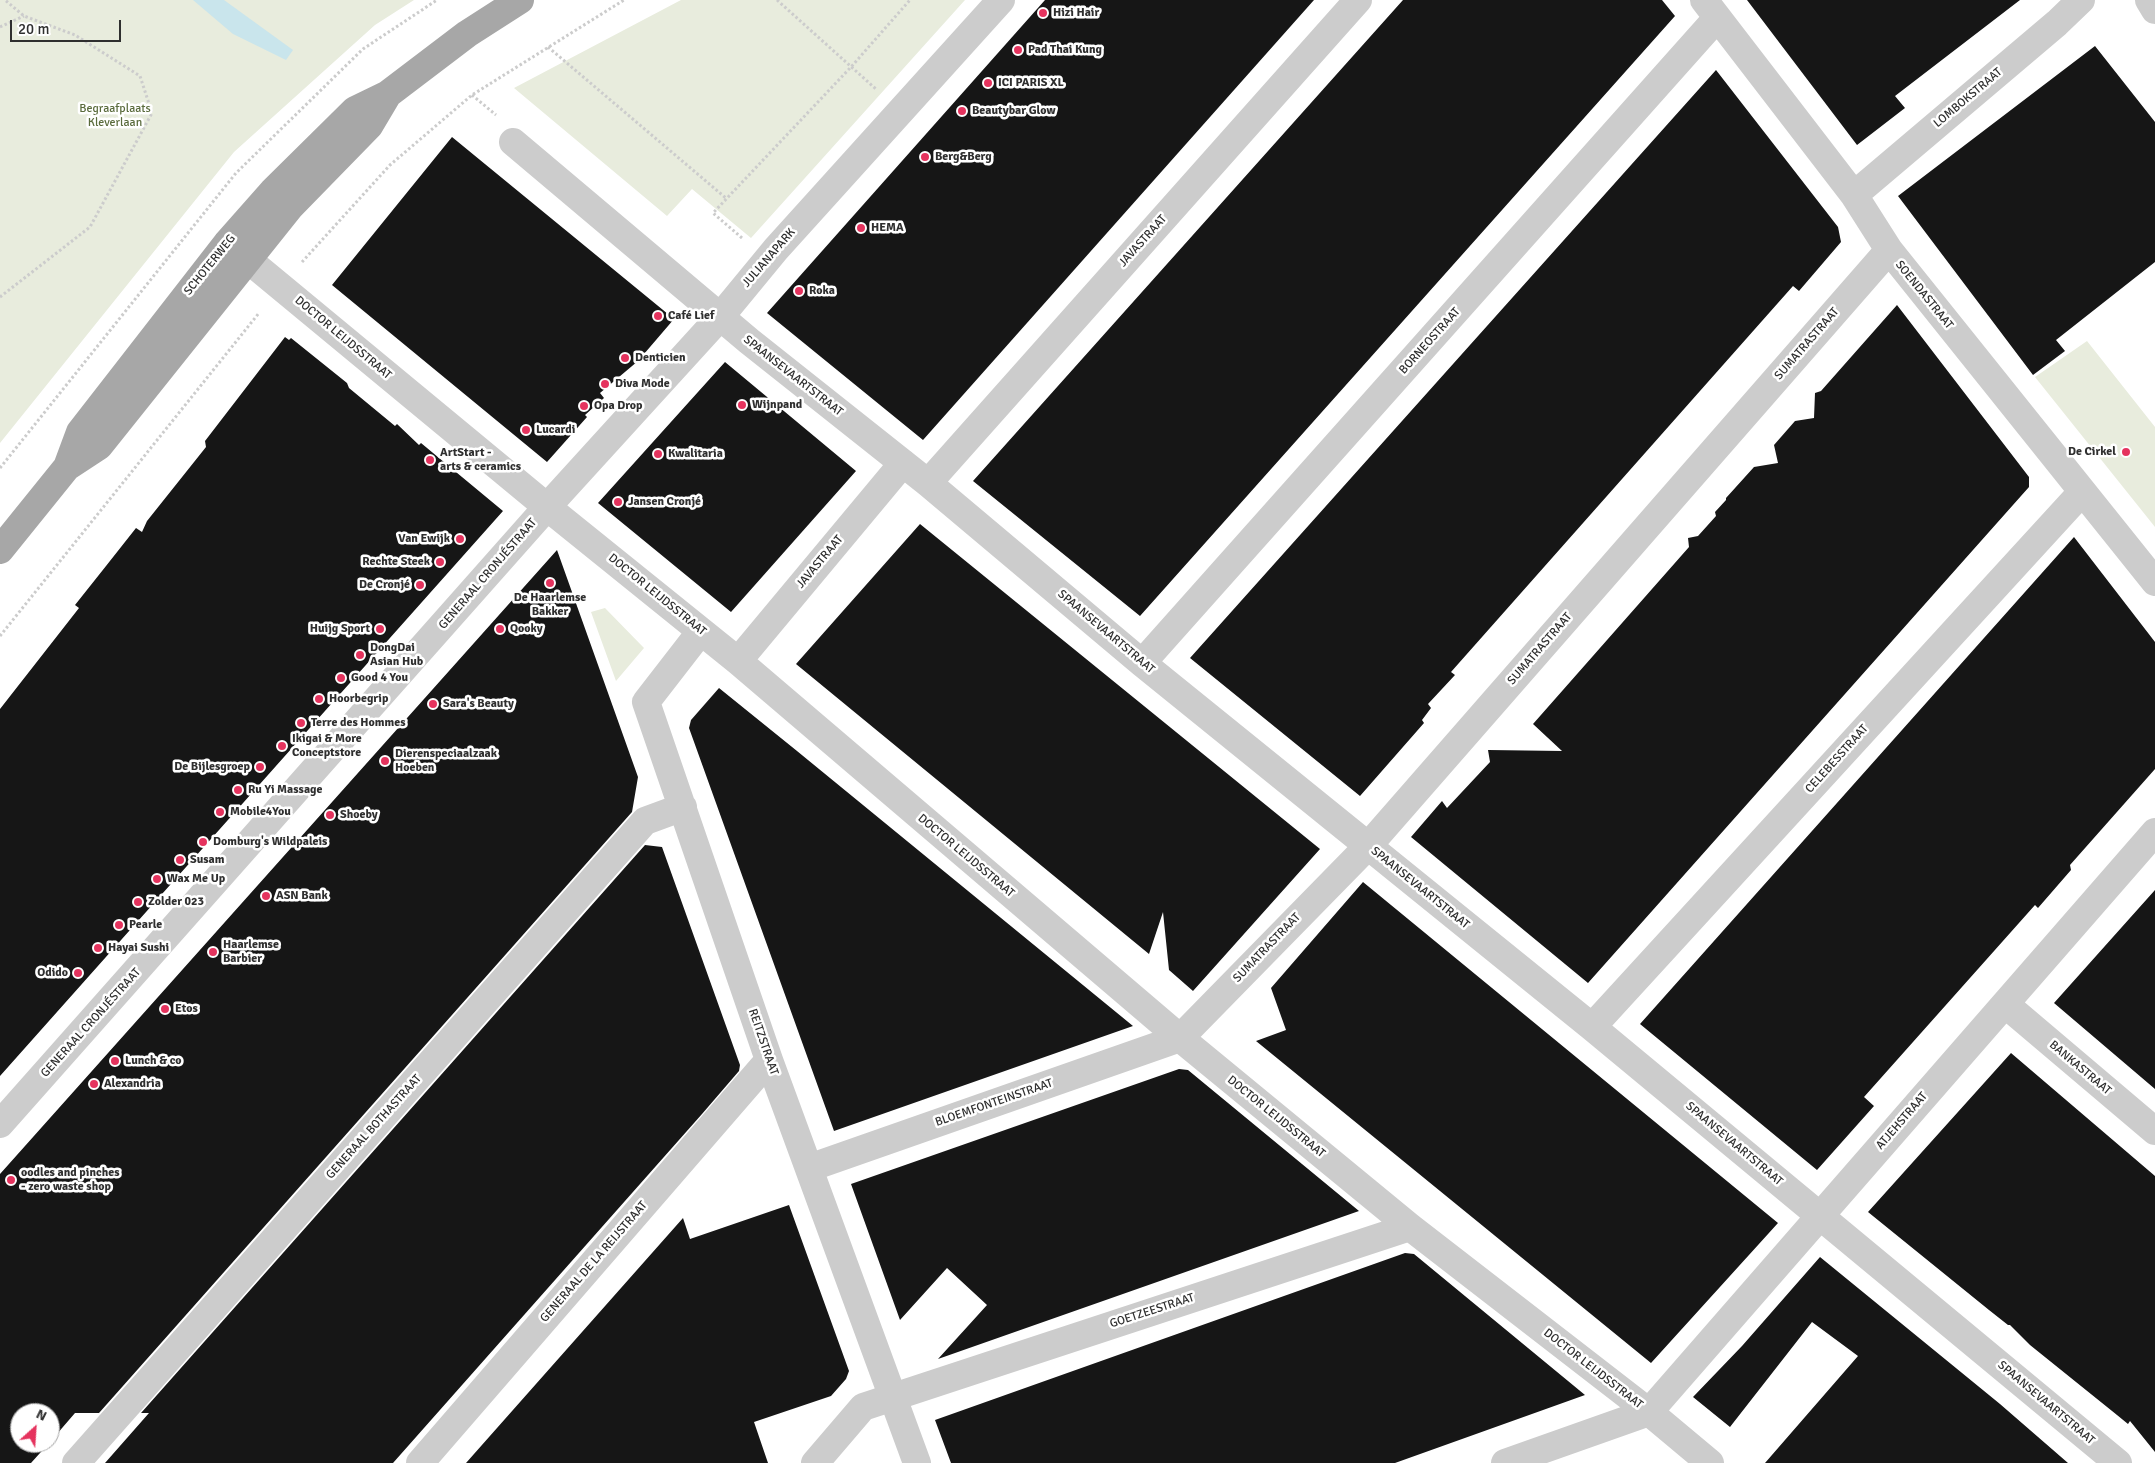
<!DOCTYPE html>
<html>
<head>
<meta charset="utf-8">
<style>
	body { margin:0 }
	#map { position:relative; width:2155px; height:1463px; overflow:hidden; background:#fff; font-family:Signika,sans-serif }
	canvas { display:block }
	.north { position:absolute; left:10px; top:1403px; width:50px; height:50px; box-sizing:border-box; background:#fff; border:1px solid #acacac; border-radius:50%; rotate:26deg; font-size:14px; font-weight:700; line-height:20px; text-align:center; color:#2f2f2f }
	.north::after { content:''; display:block; margin:auto; width:18px; height:22px; background:#e5335e; clip-path:polygon(50% 0,100% 100%,50% 72%,0 100%) }
	.scale { position:absolute; left:10px; top:20px; width:111px; height:22px; box-sizing:border-box; border:2px solid #2f2f2f; border-top:0; padding-left:6px; font-size:15px; line-height:18px; white-space:nowrap; color:#2f2f2f; -webkit-text-stroke:4px #fff; paint-order:stroke }
</style>
</head>
<body>
<div id="map">
<canvas width="2155" height="1463"></canvas>
<div class="north">N</div>
<div class="scale">20 m</div>
</div>
<script>
const context = document.querySelector('canvas').getContext('2d');
context.lineJoin = 'round';
function paint(path, color) {
  context.fillStyle = color;
  context.fill(path, 'evenodd');
}
function toPath(rows) {
  const path = new Path2D();
  for (const r of rows) {
    path.moveTo(r[0], r[1]);
    for (let i = 2; i < r.length; i += 2) path.lineTo(r[i], r[i + 1]);
  }
  return path;
}
function stroke(path, color, width, dash) {
  context.strokeStyle = color;
  context.lineWidth = width;
  context.lineCap = dash ? 'butt' : 'round';
  context.setLineDash(dash || []);
  context.stroke(path);
}
function drawText(font, color, halo, rows, align = 'center') {
  context.font = font + ' Signika,sans-serif';
  context.lineWidth = 5;
  context.setLineDash([]);
  context.textBaseline = 'middle';
  context.strokeStyle = halo;
  context.fillStyle = color;
  for (const [text, x, y, turn = 0] of rows) {
    context.save();
    context.translate(x, y);
    context.rotate((+turn || 0) * Math.PI / 180);
    context.textAlign = isNaN(turn) ? turn : align;
    if (halo) context.strokeText(text, 0, 0);
    context.fillText(text, 0, 0);
    context.restore();
  }
}
paint(toPath([
	[0,0,414,0,375,25,234,152,0,443],
	[681,0,965,0,751,238,692,189,667,216,514,88],
	[2087,341,2155,427,2155,527,2035,377],
	[605,608,644,648,616,681,591,612]
]), '#e8ecdd');
paint(toPath([
	[193,0,224,0,293,50,286,60,233,34]
]), '#c9e5ec');
paint(toPath([
	[1045,0,1314,0,923,440,767,313],
	[1403,0,1662,0,1675,16,1140,616,973,481],
	[1747,0,2020,0,1895,96,1905,108,1857,145],
	[2095,46,2155,122,2155,262,2056,340,2065,351,2033,375,1898,196],
	[1716,70,1838,227,1841,242,1799,291,1793,286,1451,672,1455,675,1428,704,1431,708,1422,720,1424,723,1360,796,1190,658],
	[452,137,674,319,638,361,600,393,604,398,585,415,587,417,547,462,332,285],
	[1897,305,2029,477,2029,487,1588,983,1411,837,1442,801,1447,808,1490,762,1488,750,1562,751,1533,724,1689,547,1688,538,1698,536,1716,516,1715,512,1726,500,1726,498,1754,467,1778,463,1774,445,1795,421,1814,418,1815,393,1821,391],
	[285,337,289,340,291,338,347,383,349,388,395,426,397,424,419,445,421,443,503,511,0,1076,0,709,79,608,75,605,106,566,136,528,142,532,147,521,206,447,205,441],
	[725,362,856,471,731,612,598,503],
	[920,524,1320,849,1193,991,1169,970,1163,912,1149,954,796,664],
	[2074,537,2155,642,2155,769,2070,865,2071,870,2038,908,2035,905,1864,1097,1874,1106,1817,1170,1640,1024],
	[557,550,638,777,632,812,99,1413,75,1413,50,1442,50,1413,20,1413,20,1443,49,1443,31,1463,0,1463,0,1174],
	[719,688,797,751,1133,1026,834,1131,689,728,691,720],
	[645,845,662,847,740,1065,739,1071,702,1114,393,1463,105,1463,149,1413,141,1413],
	[1363,882,1778,1223,1651,1363,1256,1041,1286,1030,1271,988],
	[2155,890,2155,1089,2054,1003],
	[2011,1053,2155,1176,2155,1452,2130,1421,2128,1424,2117,1415,2030,1345,2010,1325,2008,1325,1989,1310,1868,1212],
	[1179,1069,1188,1070,1359,1211,938,1359,987,1305,947,1268,900,1320,851,1184],
	[789,1205,849,1371,846,1379,831,1396,754,1422,768,1463,466,1463,683,1218,690,1239],
	[1405,1253,1414,1254,1585,1395,1395,1463,951,1463,935,1420],
	[1820,1257,2000,1404,2068,1463,1765,1463,1858,1356,1812,1322,1730,1427,1693,1397,1742,1346]
]), '#161616');
stroke(toPath([
	[777,0,877,90],
	[0,27,24,16],
	[548,47,727,199],
	[472,95,496,115],
	[742,238,713,213,851,67,910,0],
	[302,262,390,165,472,95,624,0],
	[0,297,90,227,152,113,140,76,75,35,24,16,5,0],
	[0,468,236,173,363,49,437,0],
	[0,636,259,313]
]), '#ccc', 3, [2.5, 2.5]);
stroke(toPath([
	[1704,0,1854,195,1889,250,2155,582],
	[2149,0,2155,10],
	[513,142,749,341,928,483,1142,663,1592,1027,2118,1463],
	[1854,195,2057,23,2081,0],
	[229,244,547,507,738,661,1180,1038,1410,1227,1649,1412,1710,1463],
	[928,483,1358,0],
	[701,631,646,702,769,1060,917,1463],
	[738,661,903,463],
	[1142,663,1717,18],
	[2005,1004,2155,1131],
	[1592,1027,2082,492],
	[0,1124,547,507,720,317,776,249,1001,0],
	[809,1168,1180,1038,1368,846,1889,250],
	[76,1463,645,821,683,807],
	[420,1463,769,1060],
	[815,1463,863,1407,1410,1227],
	[1505,1463,1649,1412,2155,832]
]), '#ccc', 28);
stroke(toPath([
	[67,467,99,446,290,207,369,126,388,94],
	[0,550,67,467,80,432,227,243,273,191,355,110,388,94,467,34,520,0]
]), '#a7a7a7', 28);
for (const [x, y, r, color] of [
	[1043,13,5,"#e5335e"],
	[1018,50,5,"#e5335e"],
	[988,83,5,"#e5335e"],
	[962,111,5,"#e5335e"],
	[925,157,5,"#e5335e"],
	[861,228,5,"#e5335e"],
	[799,291,5,"#e5335e"],
	[658,316,5,"#e5335e"],
	[625,358,5,"#e5335e"],
	[605,384,5,"#e5335e"],
	[742,405,5,"#e5335e"],
	[584,406,5,"#e5335e"],
	[526,430,5,"#e5335e"],
	[2126,452,5,"#e5335e"],
	[658,454,5,"#e5335e"],
	[430,460,5,"#e5335e"],
	[618,502,5,"#e5335e"],
	[460,539,5,"#e5335e"],
	[440,562,5,"#e5335e"],
	[550,583,5,"#e5335e"],
	[420,585,5,"#e5335e"],
	[380,629,5,"#e5335e"],
	[500,629,5,"#e5335e"],
	[360,655,5,"#e5335e"],
	[341,678,5,"#e5335e"],
	[319,699,5,"#e5335e"],
	[433,704,5,"#e5335e"],
	[301,723,5,"#e5335e"],
	[282,746,5,"#e5335e"],
	[385,761,5,"#e5335e"],
	[260,767,5,"#e5335e"],
	[238,790,5,"#e5335e"],
	[220,812,5,"#e5335e"],
	[330,815,5,"#e5335e"],
	[203,842,5,"#e5335e"],
	[180,860,5,"#e5335e"],
	[157,879,5,"#e5335e"],
	[266,896,5,"#e5335e"],
	[138,902,5,"#e5335e"],
	[119,925,5,"#e5335e"],
	[98,948,5,"#e5335e"],
	[213,952,5,"#e5335e"],
	[78,973,5,"#e5335e"],
	[165,1009,5,"#e5335e"],
	[115,1061,5,"#e5335e"],
	[94,1084,5,"#e5335e"],
	[11,1180,5,"#e5335e"]
]) {
  const dot = new Path2D();
  dot.arc(x, y, r, 0, 2 * Math.PI);
  context.fillStyle = color;
  context.fill(dot);
  stroke(dot, '#fff', 2);
}
drawText('bold 12px', '#2f2f2f', '#fff', [
	["Hizi Hair",1053,13],
	["Pad Thai Kung",1028,50],
	["ICI PARIS XL",998,83],
	["Beautybar Glow",972,111],
	["Berg&Berg",935,157],
	["HEMA",871,228],
	["Roka",809,291],
	["Café Lief",668,316],
	["Denticien",635,358],
	["Diva Mode",615,384],
	["Wijnpand",752,405],
	["Opa Drop",594,406],
	["Lucardi",536,430],
	["De Cirkel",2116,452,"right"],
	["ArtStart -",440,453],
	["arts & ceramics",440,467],
	["Kwalitaria",668,454],
	["Jansen Cronjé",628,502],
	["Van Ewijk",450,539,"right"],
	["Rechte Steek",430,562,"right"],
	["De Cronjé",410,585,"right"],
	["De Haarlemse",550,598,"center"],
	["Bakker",550,612,"center"],
	["Huijg Sport",370,629,"right"],
	["Qooky",510,629],
	["DongDai",370,648],
	["Asian Hub",370,662],
	["Good 4 You",351,678],
	["Hoorbegrip",329,699],
	["Sara's Beauty",443,704],
	["Terre des Hommes",311,723],
	["Ikigai & More",292,739],
	["Conceptstore",292,753],
	["Dierenspeciaalzaak",395,754],
	["Hoeben",395,768],
	["De Bijlesgroep",250,767,"right"],
	["Ru Yi Massage",248,790],
	["Mobile4You",230,812],
	["Shoeby",340,815],
	["Domburg's Wildpaleis",213,842],
	["Susam",190,860],
	["Wax Me Up",167,879],
	["ASN Bank",276,896],
	["Zolder 023",148,902],
	["Pearle",129,925],
	["Haarlemse",223,945],
	["Barbier",223,959],
	["Hayai Sushi",108,948],
	["Odido",68,973,"right"],
	["Etos",175,1009],
	["Lunch & co",125,1061],
	["Alexandria",104,1084],
	["oodles and pinches",21,1173],
	["- zero waste shop",21,1187]
], 'left');
drawText('12px', '#2f2f2f', '#fff', [
	["LOMBOKSTRAAT",1968,98,-40],
	["JAVASTRAAT",1143,241,-48],
	["JULIANAPARK",769,258,-49],
	["SCHOTERWEG",210,265,-51],
	["SOENDASTRAAT",1924,295,51],
	["DOCTOR LEIJDSSTRAAT",343,338,40],
	["BORNEOSTRAAT",1430,341,-48],
	["SUMATRASTRAAT",1807,344,-49],
	["SPAANSEVAARTSTRAAT",793,376,38],
	["JAVASTRAAT",820,562,-50],
	["GENERAAL CRONJÉSTRAAT",488,574,-49],
	["DOCTOR LEIJDSSTRAAT",657,595,39],
	["SPAANSEVAARTSTRAAT",1106,632,40],
	["SUMATRASTRAAT",1540,649,-49],
	["CELEBESSTRAAT",1837,759,-48],
	["DOCTOR LEIJDSSTRAAT",966,856,40],
	["SPAANSEVAARTSTRAAT",1420,888,39],
	["SUMATRASTRAAT",1267,948,-46],
	["GENERAAL CRONJÉSTRAAT",91,1023,-48],
	["REITZSTRAAT",763,1042,71],
	["BANKASTRAAT",2080,1068,40],
	["BLOEMFONTEINSTRAAT",994,1103,-19],
	["DOCTOR LEIJDSSTRAAT",1276,1117,39],
	["ATJEHSTRAAT",1902,1121,-49],
	["GENERAAL BOTHASTRAAT",374,1127,-48],
	["SPAANSEVAARTSTRAAT",1734,1144,40],
	["GENERAAL DE LA REIJSTRAAT",594,1262,-49],
	["GOETZEESTRAAT",1152,1311,-18],
	["DOCTOR LEIJDSSTRAAT",1593,1369,38],
	["SPAANSEVAARTSTRAAT",2046,1403,40]
]);
drawText('12px', '#5a6b3c', '#fff', [
	["Begraafplaats",115,109],
	["Kleverlaan",115,123]
]);
</script>
</body>
</html>
